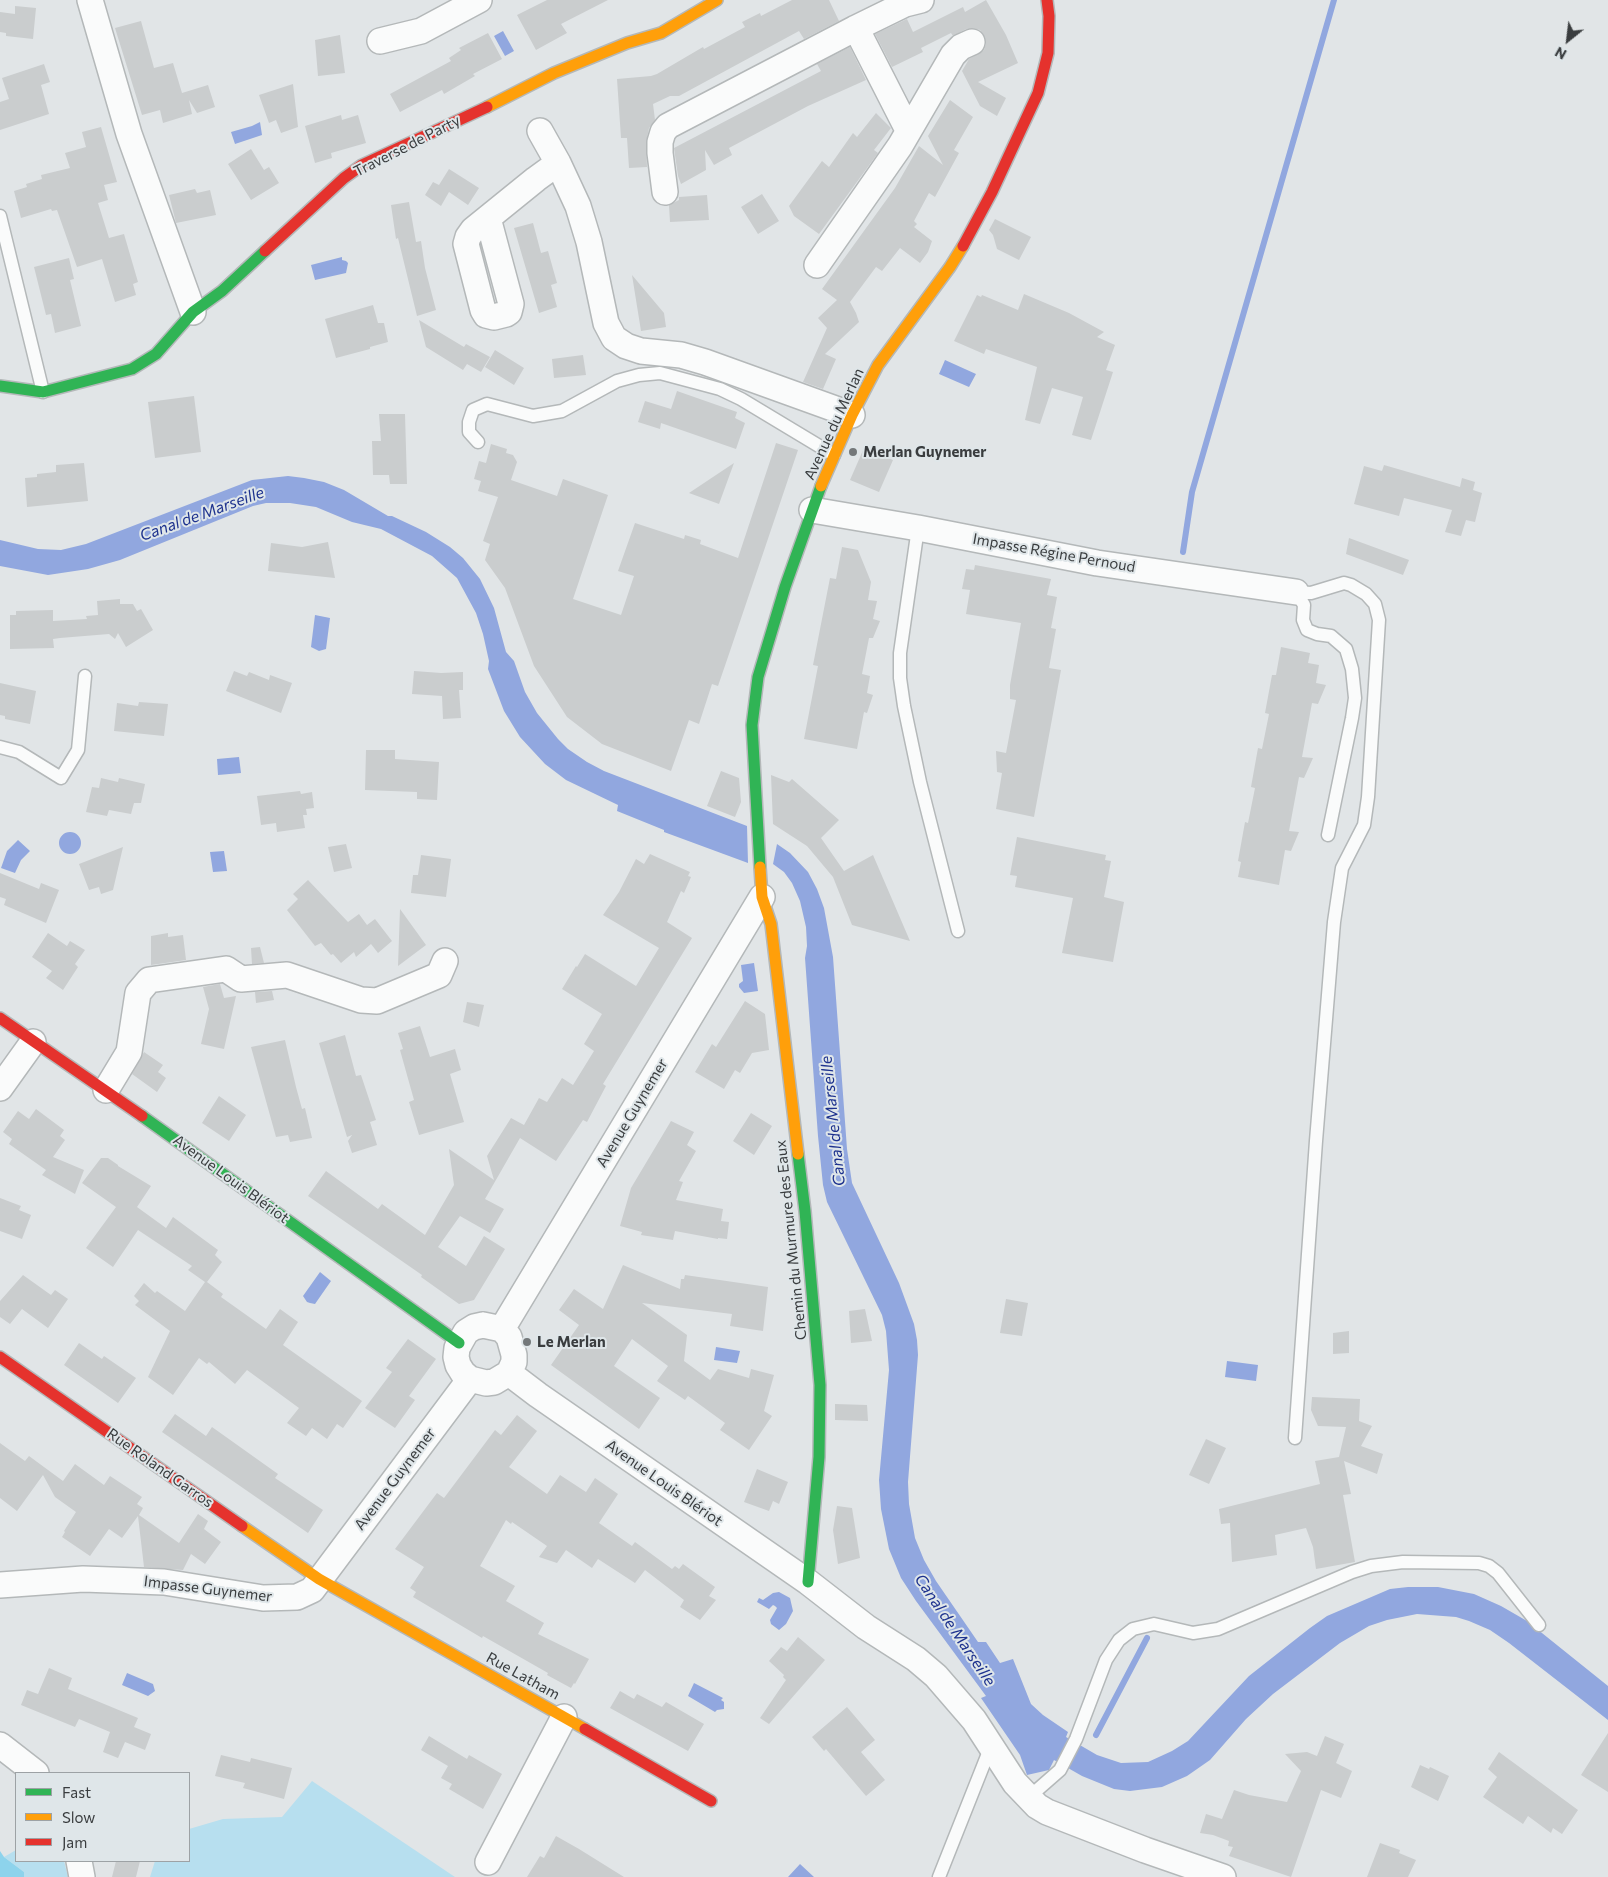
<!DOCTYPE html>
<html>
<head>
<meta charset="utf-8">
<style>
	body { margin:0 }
	#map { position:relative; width:1608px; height:1877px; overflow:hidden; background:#e1e5e7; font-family:Commissioner,sans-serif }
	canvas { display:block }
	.legend { position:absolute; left:15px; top:1772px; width:175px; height:90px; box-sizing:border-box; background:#dfe6e9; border:1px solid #9da2a5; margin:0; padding:6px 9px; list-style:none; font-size:15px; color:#3a3d3f }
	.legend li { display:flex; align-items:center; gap:10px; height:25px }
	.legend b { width:25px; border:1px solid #9da2a5 }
	.north { position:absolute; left:1543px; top:15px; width:50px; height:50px; -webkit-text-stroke:4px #dfe6e9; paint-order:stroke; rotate:209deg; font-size:14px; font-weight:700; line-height:20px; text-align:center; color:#3a3d3f }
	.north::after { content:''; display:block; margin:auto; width:18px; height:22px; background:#3a3d3f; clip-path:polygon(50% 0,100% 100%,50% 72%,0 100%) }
</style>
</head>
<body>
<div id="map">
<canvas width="1608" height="1877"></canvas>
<ul class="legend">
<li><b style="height:6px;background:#30b455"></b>Fast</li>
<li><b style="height:6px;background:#ff9f0a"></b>Slow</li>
<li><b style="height:6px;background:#e5322d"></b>Jam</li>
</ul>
<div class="north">N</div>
</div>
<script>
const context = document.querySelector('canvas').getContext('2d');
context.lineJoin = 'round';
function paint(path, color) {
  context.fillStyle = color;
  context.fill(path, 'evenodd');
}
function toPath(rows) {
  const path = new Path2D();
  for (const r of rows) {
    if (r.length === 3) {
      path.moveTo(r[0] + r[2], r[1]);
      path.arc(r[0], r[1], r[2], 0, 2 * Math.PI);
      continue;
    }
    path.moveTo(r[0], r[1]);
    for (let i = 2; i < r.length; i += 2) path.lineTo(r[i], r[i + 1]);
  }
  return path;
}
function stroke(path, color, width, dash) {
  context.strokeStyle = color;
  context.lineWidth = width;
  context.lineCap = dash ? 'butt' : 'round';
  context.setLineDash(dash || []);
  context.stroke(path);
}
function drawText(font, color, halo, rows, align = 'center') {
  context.font = font + ' Commissioner,sans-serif';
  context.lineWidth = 4;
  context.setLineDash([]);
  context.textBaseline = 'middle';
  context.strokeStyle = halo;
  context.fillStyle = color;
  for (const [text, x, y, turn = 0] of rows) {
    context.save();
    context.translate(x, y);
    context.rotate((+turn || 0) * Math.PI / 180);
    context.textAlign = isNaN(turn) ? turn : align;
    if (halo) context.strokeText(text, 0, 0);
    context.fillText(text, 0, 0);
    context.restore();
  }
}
paint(toPath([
	[312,1781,455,1877,150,1877,155,1861,189,1861,189,1829,223,1819,282,1817],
	[16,1850,16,1861,64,1861,68,1877,24,1877,24,1872,4,1857]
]), '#b7dfef');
paint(toPath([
	[0,1851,4,1857,24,1872,24,1877,0,1877]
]), '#8dd3ec');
paint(toPath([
	[503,31,514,51,505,56,494,36],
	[260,122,262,135,235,144,231,132,252,126],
	[342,257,342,260,346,261,348,263,346,273,315,280,311,265],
	[945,360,976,374,969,387,939,374],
	[288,476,304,478,324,482,344,490,388,516,392,516,426,532,450,547,463,558,480,579,494,608,506,652,514,661,525,692,537,713,558,739,568,749,587,762,604,771,747,826,748,863,664,832,664,830,617,811,618,805,566,780,545,764,520,737,504,711,488,669,489,661,483,634,476,613,457,578,432,556,381,529,352,522,316,507,290,503,266,503,253,506,120,560,88,569,48,575,0,566,0,540,38,549,61,550,86,544,252,480],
	[315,615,330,618,326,649,319,651,311,647],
	[239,757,241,773,218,775,217,759],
	[70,843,11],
	[18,840,30,851,21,860,15,873,1,868,7,851],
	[777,844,790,853,808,872,817,889,824,908,833,957,847,1149,852,1183,899,1283,914,1324,917,1340,918,1355,908,1482,909,1504,915,1538,924,1560,936,1581,978,1642,986,1642,1000,1663,1013,1659,1031,1704,1043,1715,1068,1732,1066,1737,1097,1755,1121,1763,1148,1762,1172,1751,1188,1741,1249,1676,1310,1628,1327,1616,1390,1589,1408,1587,1438,1587,1474,1594,1501,1606,1527,1621,1608,1686,1608,1720,1509,1643,1490,1630,1469,1621,1456,1617,1417,1614,1387,1620,1369,1626,1340,1643,1273,1694,1246,1719,1210,1760,1187,1776,1162,1787,1130,1791,1114,1789,1082,1776,1054,1760,1049,1770,1027,1775,1020,1755,981,1698,986,1696,916,1601,901,1578,889,1549,881,1509,879,1480,889,1370,886,1331,882,1315,827,1202,823,1185,818,1136,805,958,807,946,806,927,800,901,792,883,784,872,773,864],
	[224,851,227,871,213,872,210,852],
	[754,963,758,991,744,993,739,987,739,984,743,981,741,965],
	[320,1272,331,1281,315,1304,310,1303,307,1302,303,1296],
	[716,1347,740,1351,737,1363,714,1360],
	[1227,1361,1258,1365,1256,1381,1225,1377],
	[779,1592,790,1598,793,1611,786,1624,779,1630,771,1624,770,1620,777,1608,775,1606,773,1605,769,1609,757,1602,759,1598,763,1600,773,1593],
	[127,1673,153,1684,155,1691,148,1696,122,1685],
	[694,1683,723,1698,721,1700,724,1702,724,1709,717,1710,715,1712,688,1696],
	[800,1864,814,1877,788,1877]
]), '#91a7df');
stroke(toPath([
	[1183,552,1192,492,1334,0],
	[1096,1735,1147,1638]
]), '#91a7df', 6);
paint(toPath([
	[547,0,608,0,561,24,567,33,536,50,517,15],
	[792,0,829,0,839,21,804,39,799,31,679,96,670,96,653,104,655,120,649,128,646,142,647,167,629,168,627,138,621,138,617,79,651,76,657,74,703,47,704,49,745,27,742,22,760,13,761,16],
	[986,0,1006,35,1018,63,978,82,1006,98,997,116,980,106,962,71,969,59,984,50,986,44,985,37,980,30,973,28,966,29,953,36,951,33,921,48,923,52,892,67,875,34,907,19,913,32,963,7,965,12],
	[15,6,36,8,33,39,6,36,6,33,0,32,0,12,15,14],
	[141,21,154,68,173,63,182,93,208,85,215,107,197,113,189,100,192,114,163,123,160,110,142,115,115,28],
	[488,33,502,59,473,74,475,76,444,94,442,90,400,112,390,94,451,61,449,58,461,50,459,48],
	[340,35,345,73,318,76,315,40],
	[850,47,866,80,808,106,729,148,732,155,714,165,705,150,706,170,681,184,678,176,674,148,821,71,817,64],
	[44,64,50,82,41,85,49,114,0,130,0,102,9,99,2,78],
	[293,84,298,127,281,133,276,120,269,123,259,95],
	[950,100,973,117,954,150,959,153,935,197,929,193,914,221,917,224,914,227,932,241,928,252,920,263,900,248,882,271,876,267,850,302,856,313,859,322,825,354,836,359,823,389,803,382,827,328,818,318,837,300,822,289,895,188,919,146,943,165,928,136],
	[876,113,891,128,874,150,878,153,819,234,794,216,789,206,822,161,829,167,853,133,857,137],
	[341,115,342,120,358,115,366,143,331,153,332,158,315,163,305,126],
	[101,127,117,182,104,185,108,200,98,203,109,238,124,234,138,282,133,284,136,295,115,302,102,259,77,267,57,210,52,211,51,209,21,218,14,191,27,187,26,184,42,179,41,175,70,168,65,153,86,147,82,132],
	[251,149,264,170,269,167,279,183,251,200,228,164],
	[449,169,479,188,468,205,449,192,441,206,425,195,433,182,439,185],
	[195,189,197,193,210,190,216,215,176,223,169,195],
	[762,194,779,221,758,234,741,207],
	[707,195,709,220,670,222,669,205,679,200,679,197],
	[409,202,416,242,421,241,425,268,436,310,417,316,398,238,396,239,391,205],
	[995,219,1031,237,1019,260,997,249,993,235,989,230],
	[533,223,541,253,548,251,557,283,551,285,557,307,539,313,514,228],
	[69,258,74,279,70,280,81,326,55,333,51,314,46,315,34,267],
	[632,275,664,313,666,327,641,331],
	[1024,294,1069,313,1104,332,1097,337,1115,345,1106,370,1113,372,1091,440,1072,435,1083,397,1052,388,1040,424,1025,420,1037,367,986,349,984,354,954,341,977,295,981,297,982,295,1018,310],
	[373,305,378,323,384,323,388,342,370,347,370,349,336,358,325,319],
	[419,320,464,347,466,344,490,357,481,372,467,364,463,370,426,347],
	[495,350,524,368,514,385,485,367],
	[583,355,586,375,554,378,552,359],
	[677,391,737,412,735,418,745,423,736,449,661,423,660,429,638,422,645,401,671,409],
	[194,396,201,452,155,458,148,402],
	[379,414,405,414,407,484,390,484,389,475,373,475,372,441,381,441],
	[776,443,798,450,729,654,718,686,712,684,699,724,689,720,671,771,602,744,567,717,534,666,505,588,485,560,490,544,483,541,498,497,478,491,481,481,474,479,479,461,486,463,491,444,507,449,506,453,513,455,517,462,511,480,557,496,563,479,608,495,573,599,621,615,634,576,618,571,635,523,684,539,685,535,701,540,700,544,738,558],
	[864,448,893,460,879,492,850,480],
	[84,463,88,501,27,507,25,478,37,477,37,474,56,472,56,465],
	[734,463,719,504,689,493],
	[1384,465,1460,487,1462,478,1475,482,1473,490,1482,493,1475,522,1466,520,1461,536,1445,532,1452,510,1404,498,1399,516,1354,504,1364,466,1382,471],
	[1349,538,1409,560,1403,575,1346,554],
	[328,542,335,578,268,571,271,543,302,547],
	[842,547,858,550,871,582,868,600,877,601,873,619,880,621,873,638,869,638,862,674,870,676,867,693,873,695,867,713,864,712,857,749,804,739,818,666,813,665,830,578,836,579],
	[975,565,1051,579,1047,595,1057,597,1051,628,1056,629,1049,668,1061,670,1034,817,996,809,1002,773,997,772,996,751,1006,753,1016,700,1010,699,1010,685,1021,623,966,614,970,590,962,589,966,569,974,570],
	[120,599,120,604,133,604,137,611,141,609,153,630,126,647,118,633,115,639,109,634,60,638,53,639,54,648,10,649,10,615,16,615,16,611,53,610,53,621,87,619,86,616,98,615,97,601],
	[1281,647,1310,653,1308,663,1319,665,1316,683,1326,685,1318,704,1312,703,1302,757,1313,758,1304,778,1299,777,1289,831,1299,832,1291,851,1285,850,1279,885,1238,877,1241,862,1238,861,1245,822,1248,823,1255,788,1251,787,1258,748,1262,749,1269,714,1265,713,1272,675,1276,675],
	[234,671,247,676,249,672,269,680,270,675,292,683,281,713,226,691],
	[414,671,441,673,463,672,463,690,459,690,461,718,443,719,442,696,412,694],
	[0,683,36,691,30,724,5,719,5,716,0,715],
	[139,702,168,704,164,736,114,731,117,703,138,706],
	[366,750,395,750,395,759,439,762,437,800,417,799,417,792,365,790],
	[721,771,739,778,741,802,735,817,707,806],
	[771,775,789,782,792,779,839,820,821,838,844,871,873,855,910,941,852,925,833,877,807,846,773,824],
	[101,778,118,782,119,778,145,784,141,803,134,803,131,814,109,810,107,816,86,812,92,787,99,788],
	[300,791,301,794,312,792,314,808,306,809,307,815,303,815,305,828,277,832,276,823,261,825,257,796],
	[1017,837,1106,855,1105,860,1111,861,1104,897,1124,902,1113,962,1062,953,1073,898,1015,887,1017,876,1010,875],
	[346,844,352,868,334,872,328,847],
	[123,847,113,890,101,894,99,887,89,890,79,864],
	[650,854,690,872,688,876,691,877,684,893,681,891,667,922,692,938,603,1084,606,1086,587,1122,583,1120,556,1161,520,1138,485,1199,504,1209,490,1233,460,1216,438,1247,466,1266,484,1236,505,1249,474,1300,459,1304,421,1277,422,1275,308,1196,326,1171,378,1209,382,1204,425,1235,454,1185,449,1149,494,1180,487,1156,511,1118,524,1125,539,1098,547,1102,562,1078,573,1085,594,1051,584,1044,602,1014,562,989,576,966,577,967,585,954,636,986,659,948,603,915,619,892,636,859,644,864],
	[421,855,451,859,446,897,411,893,413,875,418,875],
	[0,873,39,889,41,883,59,890,46,923,4,905,6,899,0,897],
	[308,880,348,922,359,914,367,925,375,919,392,941,378,953,371,944,356,957,354,952,341,963,333,954,331,955,321,943,315,946,287,910,298,899,293,894],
	[400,909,426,945,398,966],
	[48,933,67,946,70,941,85,950,75,964,78,967,63,990,46,978,52,971,32,957],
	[168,933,168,937,183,935,186,960,151,965,151,936],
	[260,947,264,963,252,964,251,948],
	[220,984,224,998,236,996,224,1049,201,1044,209,1009,203,987],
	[272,991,274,1000,256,1003,255,992],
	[745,1001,765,1014,769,1050,752,1053,740,1073,735,1070,724,1089,695,1072,712,1044,716,1047],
	[467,1002,484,1005,479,1027,463,1022],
	[420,1026,430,1057,455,1049,461,1070,450,1074,464,1122,419,1135,409,1102,414,1100,400,1050,403,1049,398,1033],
	[345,1035,356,1076,361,1075,376,1120,370,1122,377,1145,352,1153,348,1141,352,1135,347,1137,319,1043],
	[285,1040,296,1087,302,1109,305,1108,312,1138,290,1142,288,1135,276,1137,251,1047],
	[144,1052,163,1065,158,1072,166,1078,157,1092,132,1074],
	[219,1096,246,1115,229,1141,202,1123],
	[36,1109,64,1130,60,1136,65,1140,53,1157,84,1170,75,1194,42,1175,46,1170,9,1144,12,1139,3,1132,18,1111,29,1119],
	[751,1113,772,1126,754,1155,733,1141],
	[671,1121,694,1132,687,1145,696,1151,679,1181,683,1182,676,1200,723,1209,721,1221,729,1222,727,1239,718,1238,718,1239,675,1231,673,1240,641,1235,642,1232,620,1226,631,1188],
	[101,1158,108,1158,118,1165,118,1166,151,1186,137,1207,166,1228,173,1217,218,1250,215,1255,222,1262,207,1282,223,1294,221,1297,266,1329,280,1309,298,1322,283,1345,362,1401,343,1428,337,1424,327,1439,312,1428,306,1436,287,1423,299,1408,247,1370,235,1384,209,1362,207,1364,199,1358,173,1395,148,1377,170,1331,135,1305,139,1301,134,1296,144,1283,155,1293,157,1291,185,1311,205,1282,188,1270,192,1266,138,1230,113,1267,86,1248,116,1207,82,1183],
	[0,1198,21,1206,19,1210,31,1215,22,1239,0,1231],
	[623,1265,680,1289,681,1279,684,1279,685,1275,768,1287,763,1331,730,1326,732,1314,642,1303,687,1335,684,1361,710,1380,718,1369,749,1378,751,1369,774,1375,764,1411,772,1416,749,1450,720,1430,725,1423,688,1396,685,1400,657,1381,668,1366,632,1339,614,1366,660,1398,639,1429,551,1365,579,1325,559,1310,574,1289,603,1309],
	[23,1275,51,1295,55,1290,68,1299,48,1328,22,1309,10,1324,0,1317,0,1301],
	[1006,1299,1028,1303,1022,1336,1000,1333],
	[865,1309,872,1341,851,1343,849,1311],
	[1349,1331,1349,1353,1333,1354,1333,1333],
	[408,1339,436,1359,409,1396,415,1400,395,1428,365,1408,392,1372,386,1368],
	[79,1343,102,1359,104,1356,136,1378,118,1403,64,1365],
	[1312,1397,1360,1399,1359,1421,1372,1426,1361,1446,1383,1454,1377,1474,1344,1461,1351,1494,1343,1495,1355,1562,1316,1569,1313,1547,1306,1528,1275,1535,1277,1555,1232,1562,1230,1523,1221,1524,1219,1509,1320,1484,1315,1461,1339,1457,1346,1427,1318,1426,1311,1410],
	[835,1404,867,1405,868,1421,835,1420],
	[175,1414,206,1436,212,1427,278,1474,275,1478,323,1510,308,1533,162,1432],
	[517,1415,537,1431,509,1467,547,1494,560,1475,586,1492,595,1478,618,1494,599,1523,632,1546,635,1542,672,1569,675,1566,679,1569,683,1564,715,1587,709,1596,716,1600,700,1620,680,1607,684,1600,645,1570,635,1583,598,1559,592,1568,566,1550,557,1563,539,1557,547,1546,512,1522,511,1524,506,1520,480,1566,515,1586,506,1601,544,1623,538,1634,589,1659,575,1684,574,1683,571,1688,547,1675,548,1673,483,1636,482,1638,413,1597,416,1592,410,1588,424,1567,395,1549,437,1493,444,1498,495,1430,501,1435],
	[1206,1439,1226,1448,1209,1484,1189,1475],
	[0,1443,25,1461,29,1456,63,1481,75,1464,104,1485,110,1476,142,1497,137,1504,143,1508,139,1515,179,1543,198,1514,208,1521,204,1529,221,1542,205,1564,191,1554,183,1570,144,1567,138,1516,122,1538,109,1529,90,1556,62,1537,65,1532,64,1531,76,1512,55,1497,43,1475,17,1511,0,1498],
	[757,1469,788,1482,779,1504,773,1501,769,1511,744,1502],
	[837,1506,852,1508,860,1558,838,1564,833,1530],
	[798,1637,825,1660,769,1724,760,1718,786,1680,783,1677,784,1675,769,1661,781,1647,787,1651],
	[49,1668,72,1678,68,1689,138,1718,134,1727,151,1734,145,1750,125,1742,118,1758,103,1752,110,1732,79,1719,75,1727,21,1705,27,1690,38,1694],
	[620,1691,634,1699,637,1694,662,1707,666,1702,704,1724,688,1751,610,1708],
	[847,1707,875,1740,861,1752,885,1780,866,1796,826,1749,824,1751,812,1737],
	[1608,1733,1608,1792,1581,1775],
	[429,1736,467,1759,469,1755,502,1774,483,1809,449,1789,452,1784,441,1778,448,1766,421,1750],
	[1325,1736,1344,1744,1336,1763,1352,1771,1341,1798,1321,1790,1291,1877,1229,1856,1233,1847,1228,1846,1229,1841,1213,1835,1200,1833,1206,1814,1222,1819,1234,1790,1249,1795,1287,1802,1301,1771,1285,1754,1307,1752,1317,1756],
	[1499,1752,1578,1810,1562,1834,1553,1828,1551,1833,1528,1816,1523,1824,1483,1797,1497,1777,1488,1769],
	[221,1755,250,1762,251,1758,292,1768,284,1799,243,1788,245,1783,215,1776],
	[1420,1765,1429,1769,1430,1767,1449,1776,1438,1801,1411,1787],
	[556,1836,579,1849,624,1877,527,1877,540,1856,544,1858],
	[1380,1843,1400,1850,1399,1853,1416,1860,1408,1877,1367,1877],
	[116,1861,140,1861,136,1877,112,1877]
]), '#cacdce');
const lane = toPath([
	[0,216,43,392],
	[478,442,469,432,469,422,473,410,487,404,533,416,562,411,617,381,639,375,660,373,720,389,741,399,834,455],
	[918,528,900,653,900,678,904,706,920,782,958,931],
	[1296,592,1304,605,1303,620,1307,630,1317,634,1331,636,1346,649,1352,669,1355,698,1352,718,1328,835],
	[0,747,19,752,61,778,78,750,85,676],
	[1295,1438,1316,1141,1334,922,1342,868,1364,825,1368,797,1379,620,1375,604,1366,594,1351,585,1344,583,1311,593,1296,592],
	[1028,1798,1060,1770,1076,1739,1106,1660,1119,1640,1133,1629,1154,1624,1193,1633,1218,1629,1352,1572,1371,1566,1403,1562,1479,1563,1489,1566,1498,1573,1539,1625],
	[939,1877,991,1746]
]);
const street = toPath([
	[90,0,129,134,193,312],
	[856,28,908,130],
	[380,41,421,31,479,0],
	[540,131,558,163,578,206,589,242,606,323,614,338,626,346,641,351,681,355,705,362,852,415],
	[665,192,660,153,660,142,663,132,668,126,856,28,905,4,921,0],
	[488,218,511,304,509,312,506,314,494,317,486,315,483,310,466,244,468,237,473,230,536,179,558,163],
	[817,265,900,146,953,55,961,47,972,42],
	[812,510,918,528,1097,563,1296,592],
	[0,1088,33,1042],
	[106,1090,129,1052,138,993,149,980,226,969,241,979,287,975,361,1000,377,1001,439,975,445,961],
	[483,1325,502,1329,509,1337,514,1355,514,1362,509,1373,494,1382,486,1383,470,1379,463,1373,458,1365,456,1357,457,1348,466,1332,474,1327,483,1325],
	[502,1329,762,897],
	[509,1373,538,1395,808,1582,866,1627,916,1659,936,1676,974,1720,1015,1783,1037,1806,1047,1812,1145,1850,1223,1877],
	[0,1585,83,1579,164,1582,263,1598,297,1597,312,1590,470,1379],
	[0,1745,36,1773],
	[79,1861,82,1877],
	[488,1862,564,1717]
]);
const fast = toPath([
	[0,386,43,392,132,369,156,354,193,312,222,291,265,251],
	[760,867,752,725,758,677,785,587,821,486],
	[142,1116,459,1343],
	[798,1154,805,1211,820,1385,819,1457,808,1582]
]);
const slow = toPath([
	[487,107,554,73,627,43,661,33,717,0],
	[821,486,852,415,878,365,950,267,963,246],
	[760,867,762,897,771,924,798,1154],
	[242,1526,319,1579,585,1729]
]);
const jam = toPath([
	[963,246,992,192,1038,93,1048,53,1049,16,1047,0],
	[265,251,344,178,362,165,487,107],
	[0,1018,142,1116],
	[0,1357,242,1526],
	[585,1729,711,1801]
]);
stroke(lane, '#b4b8b9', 15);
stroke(street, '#b4b8b9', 28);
stroke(fast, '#b4b8b9', 14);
stroke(slow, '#b4b8b9', 14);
stroke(jam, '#b4b8b9', 14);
stroke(lane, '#fafbfb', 12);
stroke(street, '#fafbfb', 25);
stroke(fast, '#30b455', 11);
stroke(slow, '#ff9f0a', 11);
stroke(jam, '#e5322d', 11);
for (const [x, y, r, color] of [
	[853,452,5,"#74787a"],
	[527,1342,5,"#74787a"]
]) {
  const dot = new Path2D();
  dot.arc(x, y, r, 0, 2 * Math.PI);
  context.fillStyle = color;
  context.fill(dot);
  stroke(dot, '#dfe6e9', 2);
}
drawText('15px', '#3a3d3f', '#dfe6e9', [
	["Traverse de Party",407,146,-27],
	["Avenue du Merlan",834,424,-65],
	["Impasse Régine Pernoud",1054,553,10],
	["Avenue Guynemer",632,1113,-59],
	["Avenue Louis Blériot",231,1179,36],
	["Chemin du Murmure des Eaux",791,1240,-96],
	["Rue Roland Garros",160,1468,35],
	["Avenue Guynemer",395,1479,-53],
	["Avenue Louis Blériot",664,1483,35],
	["Impasse Guynemer",208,1589,7],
	["Rue Latham",523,1676,29]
]);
drawText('bold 15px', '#3a3d3f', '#dfe6e9', [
	["Merlan Guynemer",863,452],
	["Le Merlan",537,1342]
], 'left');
drawText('italic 16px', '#1d328e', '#dfe6e9', [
	["Canal de Marseille",202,514,-20],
	["Canal de Marseille",833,1121,-96],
	["Canal de Marseille",955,1630,56]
]);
</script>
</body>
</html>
